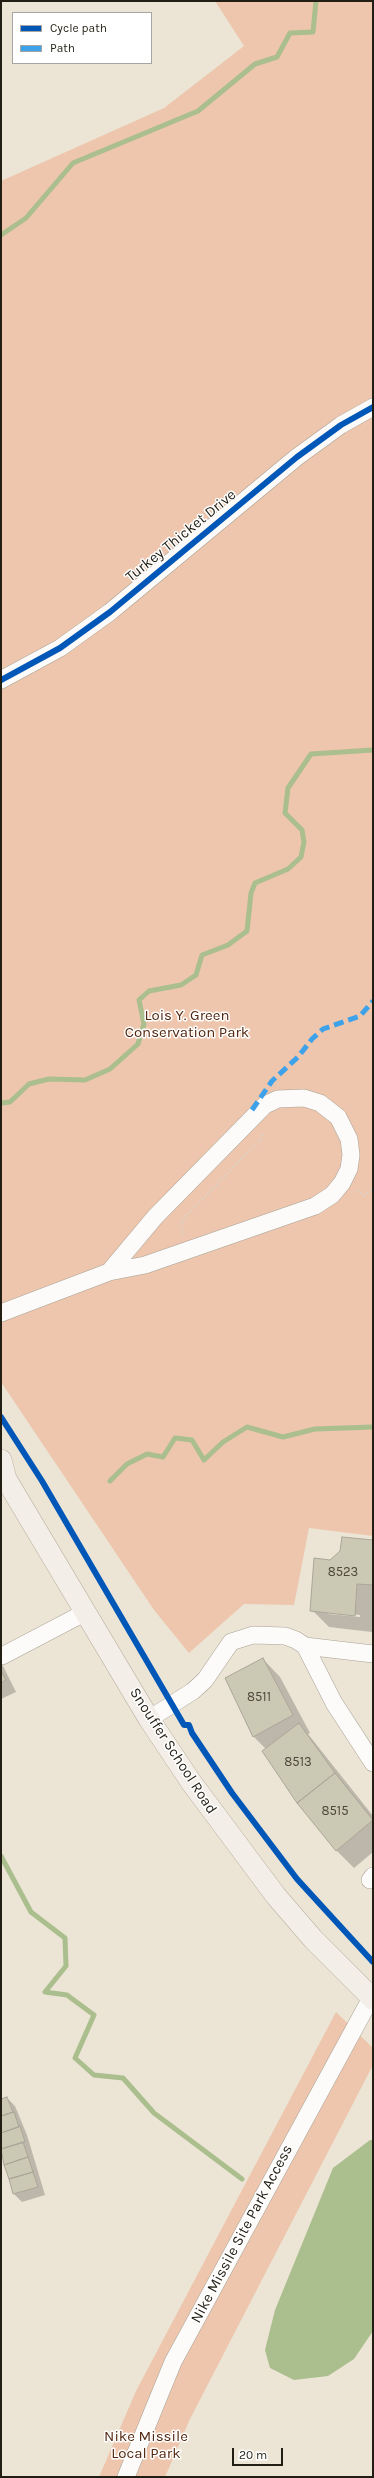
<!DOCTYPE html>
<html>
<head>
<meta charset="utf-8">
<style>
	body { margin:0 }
	#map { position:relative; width:374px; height:2478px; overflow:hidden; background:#ece5d5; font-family:Karla,sans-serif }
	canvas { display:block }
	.frame { position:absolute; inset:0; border:2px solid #221e13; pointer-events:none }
	.legend { position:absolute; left:12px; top:12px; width:140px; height:52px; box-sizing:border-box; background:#fff; border:1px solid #a7a5a1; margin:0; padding:5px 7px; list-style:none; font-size:12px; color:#221e13 }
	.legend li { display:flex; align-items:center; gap:8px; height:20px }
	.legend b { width:20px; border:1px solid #a7a5a1 }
	.scale { position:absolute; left:232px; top:2448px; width:51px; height:18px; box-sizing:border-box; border:2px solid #221e13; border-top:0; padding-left:5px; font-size:12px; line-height:14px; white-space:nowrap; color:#221e13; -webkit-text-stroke:3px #fff; paint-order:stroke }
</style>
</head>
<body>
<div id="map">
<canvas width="374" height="2478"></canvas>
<div class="frame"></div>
<ul class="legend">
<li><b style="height:5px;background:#0057b8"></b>Cycle path</li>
<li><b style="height:5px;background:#3ea2ea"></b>Path</li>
</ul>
<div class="scale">20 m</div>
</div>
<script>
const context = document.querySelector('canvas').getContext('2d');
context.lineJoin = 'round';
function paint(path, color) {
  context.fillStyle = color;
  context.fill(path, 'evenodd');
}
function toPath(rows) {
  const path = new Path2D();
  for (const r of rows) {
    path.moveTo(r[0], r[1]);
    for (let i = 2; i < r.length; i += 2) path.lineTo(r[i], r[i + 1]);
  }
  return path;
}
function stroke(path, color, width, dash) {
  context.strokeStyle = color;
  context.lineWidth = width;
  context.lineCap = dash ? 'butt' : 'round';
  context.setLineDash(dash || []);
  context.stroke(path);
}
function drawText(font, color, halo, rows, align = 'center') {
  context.font = font + ' Karla,sans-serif';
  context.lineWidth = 3;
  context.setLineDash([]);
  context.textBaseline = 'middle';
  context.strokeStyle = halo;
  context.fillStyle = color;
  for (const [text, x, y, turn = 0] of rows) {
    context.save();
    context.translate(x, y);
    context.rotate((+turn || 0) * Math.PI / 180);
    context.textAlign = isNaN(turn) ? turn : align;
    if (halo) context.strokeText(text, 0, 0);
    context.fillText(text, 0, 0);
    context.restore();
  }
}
paint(toPath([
	[215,1,373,1,373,1536,309,1528,294,1605,244,1604,189,1653,154,1610,1,1382,1,181,164,108,244,46],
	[336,2012,373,2048,373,2065,190,2419,165,2477,99,2477,136,2391]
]), '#edc6ad');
paint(toPath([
	[370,2140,373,2140,373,2331,354,2359,328,2376,294,2380,270,2368,265,2350,275,2310,333,2168]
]), '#abbe8d');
paint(toPath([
	[373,1541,372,1632,329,1627,312,1610,330,1561],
	[328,1612,360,1615,360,1617,328,1614],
	[263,1659,280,1677,310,1733,308,1734,373,1816,373,1852,354,1868,337,1851,298,1803,266,1749,254,1737,226,1678],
	[1,1662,16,1692,1,1699],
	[7,2098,15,2106,27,2135,45,2195,22,2202,14,2194,1,2151,1,2100]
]), '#0003');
stroke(toPath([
	[1,235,26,218,73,163,198,111,255,64,277,57,290,33,313,32,316,1],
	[1,1103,10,1102,29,1084,49,1079,85,1080,110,1069,138,1044,144,1024,139,1000,149,991,181,985,196,975,202,955,228,945,247,931,251,893,255,883,288,869,301,857,304,842,302,830,285,813,288,788,311,754,373,750],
	[110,1481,127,1464,147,1454,163,1457,175,1438,192,1440,204,1460,223,1442,247,1427,283,1437,315,1429,373,1427],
	[1,1856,31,1912,65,1938,66,1966,45,1992,67,1995,94,2015,75,2058,94,2075,123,2078,154,2113,242,2179]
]), '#abbe8d', 5);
const building = toPath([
	[342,1537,373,1540,373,1585,357,1584,355,1616,310,1611,314,1558,330,1560,340,1551,342,1537],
	[263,1658,293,1715,253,1737,225,1678,263,1658],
	[1,1671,6,1680,1,1683,1,1671],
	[299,1723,335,1773,297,1803,262,1751,299,1723],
	[335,1773,373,1820,336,1851,297,1803,335,1773],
	[7,2097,13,2112,1,2116,1,2099,7,2097],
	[14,2112,19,2127,1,2133,1,2116,14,2112],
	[20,2126,25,2142,1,2149,1,2133,20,2126],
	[23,2142,28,2157,4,2165,1,2149,23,2142],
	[28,2157,33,2172,9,2179,4,2165,28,2157],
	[33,2172,38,2187,13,2194,9,2179,33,2172]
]);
paint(building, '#cbc8b3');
stroke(building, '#a9a699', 1);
const minor = toPath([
	[1,680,60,648,110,612,297,457,341,425,373,407],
	[1,1313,109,1272,145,1265,315,1206,332,1195,342,1183,349,1169,351,1155,349,1139,338,1117,320,1103,304,1098,278,1099,265,1105,155,1217,109,1272],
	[305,1646,373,1654],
	[2,1656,86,1612],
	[149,1719,193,1691,205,1680,231,1642,253,1635,285,1636,296,1640,305,1646,334,1703,373,1763],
	[370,1880,373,1876],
	[126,2477,173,2362,371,1998]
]);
const major = toPath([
	[1,1460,6,1479,149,1719,191,1782,276,1896,313,1939,373,1999]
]);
stroke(minor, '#a8a296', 18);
stroke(major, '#bab1a2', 22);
stroke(toPath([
	[357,1191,364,1195,373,1190],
	[183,1235,181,1224,185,1217,262,1138,262,1133]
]), '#d8d6d1', 2.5, [1, 3]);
stroke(minor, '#fcfbf9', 17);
stroke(major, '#f3eee8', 21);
stroke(toPath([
	[252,1110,272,1081,298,1057,312,1039,323,1029,360,1016,373,1001]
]), '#3ea2ea', 5, [10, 5]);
stroke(toPath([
	[1,680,60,648,110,612,297,457,341,425,373,407],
	[1,1417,42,1481,184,1725,189,1725,192,1733,232,1793,297,1879,373,1962]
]), '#0057b8', 6);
drawText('13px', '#4c483b', null, [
	["8523",343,1572],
	["8511",259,1697],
	["8513",298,1762],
	["8515",335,1811]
]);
drawText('15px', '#221e13', '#fff', [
	["Turkey Thicket Drive",181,536,-39],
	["Snouffer School Road",173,1751,57],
	["Nike Missile Site Park Access",242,2234,-62]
]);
drawText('15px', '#532810', '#fff', [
	["Lois Y. Green",187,1016],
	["Conservation Park",187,1033],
	["Nike Missile",146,2437],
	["Local Park",146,2454]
]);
</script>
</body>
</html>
